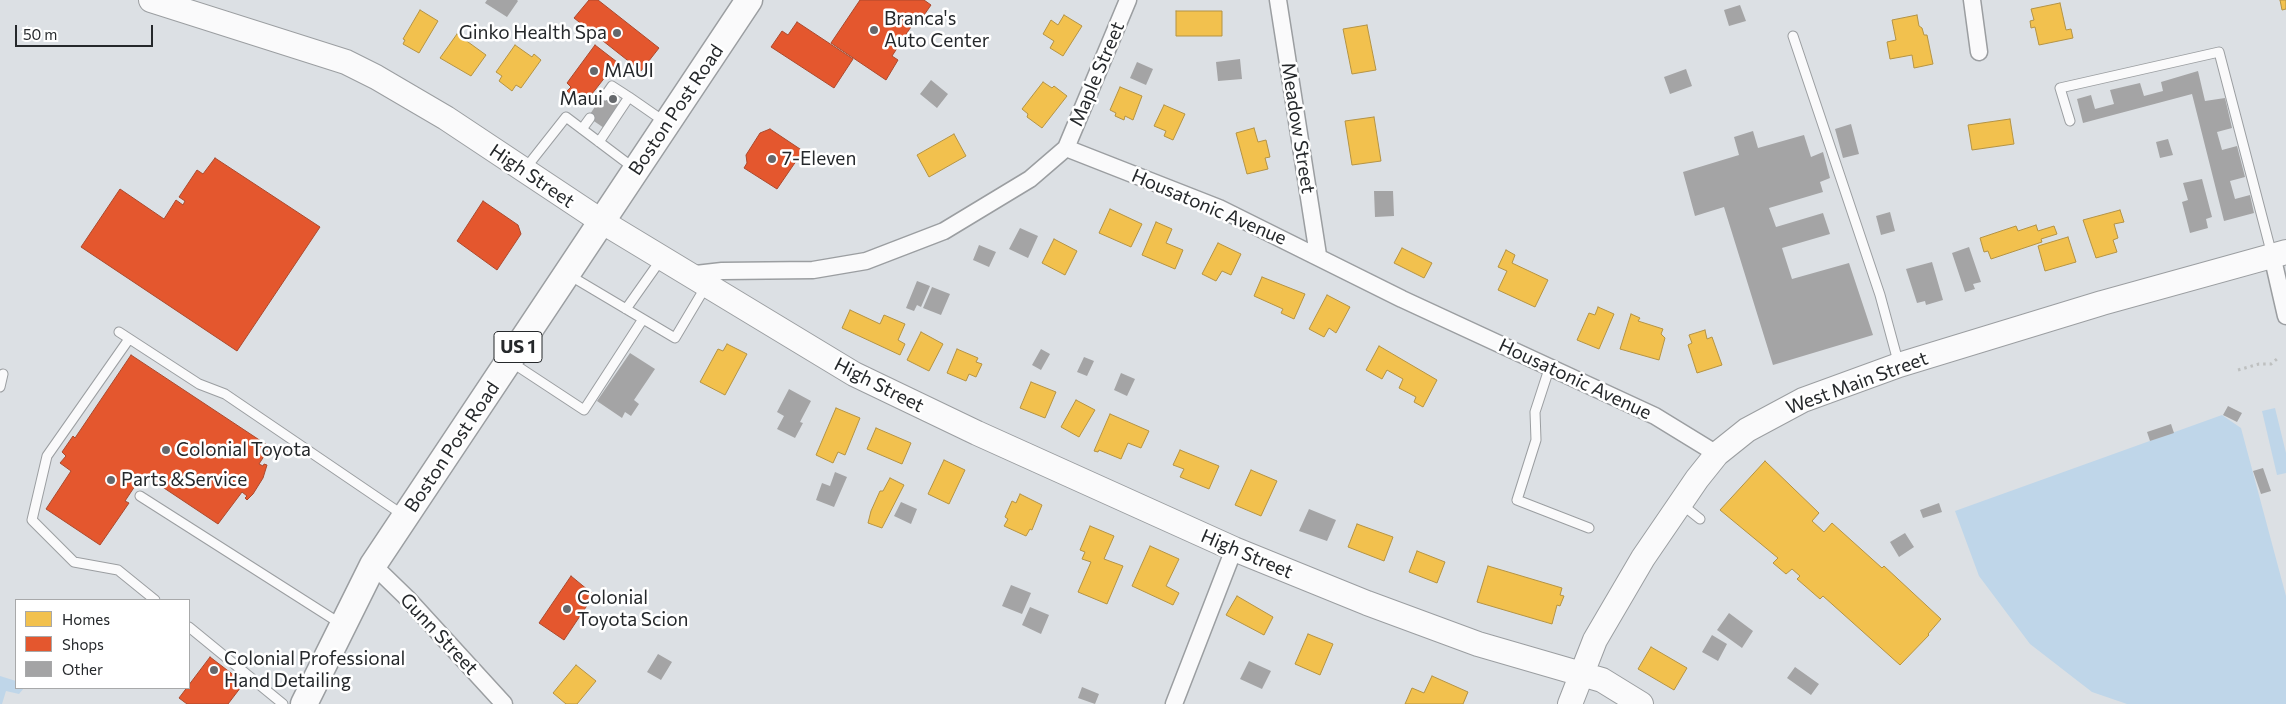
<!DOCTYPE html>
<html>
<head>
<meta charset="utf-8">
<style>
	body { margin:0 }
	#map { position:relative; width:2286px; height:704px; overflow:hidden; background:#dce0e4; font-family:Commissioner,sans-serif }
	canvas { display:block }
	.legend { position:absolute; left:15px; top:599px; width:175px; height:90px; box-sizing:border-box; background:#fff; border:1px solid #a8a9aa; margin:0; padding:6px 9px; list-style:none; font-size:15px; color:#25282b }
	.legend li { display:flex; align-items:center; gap:10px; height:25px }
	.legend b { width:25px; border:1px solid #a8a9aa }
	.scale { position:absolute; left:15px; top:25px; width:138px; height:22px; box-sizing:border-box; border:2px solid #25282b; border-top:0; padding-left:6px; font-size:15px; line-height:18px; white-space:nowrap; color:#25282b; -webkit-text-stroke:4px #fff; paint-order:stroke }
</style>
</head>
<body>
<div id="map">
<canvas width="2286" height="704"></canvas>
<ul class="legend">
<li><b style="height:14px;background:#f2c14e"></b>Homes</li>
<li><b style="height:14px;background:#e4572e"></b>Shops</li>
<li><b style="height:14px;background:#a4a4a5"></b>Other</li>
</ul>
<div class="scale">50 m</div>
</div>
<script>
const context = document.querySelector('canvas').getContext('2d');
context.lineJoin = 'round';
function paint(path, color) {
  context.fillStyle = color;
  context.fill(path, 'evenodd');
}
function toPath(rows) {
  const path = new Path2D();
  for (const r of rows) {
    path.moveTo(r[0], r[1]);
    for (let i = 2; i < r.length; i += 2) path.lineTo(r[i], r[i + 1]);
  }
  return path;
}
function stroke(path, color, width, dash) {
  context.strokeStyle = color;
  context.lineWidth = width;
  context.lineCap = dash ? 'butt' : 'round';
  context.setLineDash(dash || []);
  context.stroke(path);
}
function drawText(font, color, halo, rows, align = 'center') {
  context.font = font + ' Commissioner,sans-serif';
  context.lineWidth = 5;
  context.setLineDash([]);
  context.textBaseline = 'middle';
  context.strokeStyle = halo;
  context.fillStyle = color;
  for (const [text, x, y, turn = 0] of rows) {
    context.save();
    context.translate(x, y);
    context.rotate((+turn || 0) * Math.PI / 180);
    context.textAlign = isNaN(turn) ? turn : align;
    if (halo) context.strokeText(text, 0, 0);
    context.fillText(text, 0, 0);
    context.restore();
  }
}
paint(toPath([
	[2275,408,2286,453,2286,473,2277,475,2262,411],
	[2222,415,2241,428,2286,596,2286,704,2127,704,2092,692,2030,644,1979,576,1955,511],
	[0,676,16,681,16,688,24,688,19,694,6,691,2,704,0,704]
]), '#bfd6e9');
const homes = toPath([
	[2280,0,2286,0,2286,9,2282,10,2280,0],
	[2060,3,2066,30,2071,29,2073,38,2039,45,2035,27,2031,28,2030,21,2034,20,2031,9,2060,3],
	[420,10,438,21,419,53,403,44,405,40,403,39,420,10],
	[1176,11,1222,11,1222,36,1176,36,1176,11],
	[1064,15,1082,26,1063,56,1050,48,1054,41,1043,34,1051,20,1058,25,1064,15],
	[1917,15,1919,26,1922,28,1924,35,1927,35,1933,64,1914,68,1912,55,1890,59,1887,42,1896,40,1892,20,1917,15],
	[1367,25,1376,70,1352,74,1343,29,1367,25],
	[457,34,486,55,471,76,440,58,457,34],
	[515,45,532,57,534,54,541,60,521,88,516,85,512,91,499,81,502,76,496,72,515,45],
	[1043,82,1052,88,1054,86,1067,96,1042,128,1027,117,1028,114,1022,109,1043,82],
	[1120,87,1142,96,1133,120,1125,116,1124,120,1115,116,1116,113,1110,110,1120,87],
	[1164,105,1185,114,1173,140,1164,136,1166,131,1154,126,1164,105],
	[1374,117,1381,161,1352,165,1345,121,1374,117],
	[2010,119,2014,144,1972,150,1968,125,2010,119],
	[1254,128,1258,142,1266,140,1270,157,1265,158,1268,169,1247,174,1236,133,1254,128],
	[954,134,966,156,929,177,917,155,954,134],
	[1110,209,1142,224,1131,247,1099,233,1110,209],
	[2120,210,2124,222,2114,224,2118,238,2113,240,2117,252,2096,258,2083,220,2120,210],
	[1156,222,1172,229,1166,243,1183,250,1175,269,1142,255,1156,222],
	[2036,225,2038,231,2054,226,2057,234,2041,239,2042,242,1991,259,1988,251,1984,252,1980,238,2016,226,2018,231,2036,225],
	[2068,237,2076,262,2045,271,2038,246,2068,237],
	[1054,239,1077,251,1065,275,1042,263,1054,239],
	[1218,243,1241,254,1231,275,1222,271,1216,281,1202,274,1218,243],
	[1402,248,1432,263,1424,278,1394,263,1402,248],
	[1506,250,1515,255,1512,263,1548,280,1535,307,1498,290,1507,271,1498,267,1506,250],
	[1262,277,1305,294,1294,319,1281,313,1283,309,1254,296,1262,277],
	[1327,295,1350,307,1336,333,1329,328,1324,337,1309,329,1327,295],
	[1598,307,1614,314,1599,349,1577,340,1589,313,1595,315,1598,307],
	[850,310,880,324,884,315,905,324,898,340,905,344,900,355,842,328,850,310],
	[1631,314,1640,318,1638,321,1663,329,1661,334,1665,338,1659,360,1620,349,1631,314],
	[1705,330,1707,339,1712,337,1722,365,1697,373,1688,345,1692,343,1689,335,1705,330],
	[921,332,943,344,929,371,907,360,921,332],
	[727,344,747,354,725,395,700,382,718,349,723,351,727,344],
	[1379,346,1437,380,1423,407,1414,402,1416,397,1399,388,1403,379,1387,370,1382,379,1366,370,1379,346],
	[957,349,978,358,976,362,982,364,976,377,969,374,966,381,947,373,957,349],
	[1031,382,1056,392,1045,418,1020,408,1031,382],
	[1076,400,1095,410,1079,437,1061,427,1076,400],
	[836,408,860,418,845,455,838,452,833,463,816,455,836,408],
	[1110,414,1149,431,1141,448,1128,443,1121,459,1099,450,1098,452,1094,451,1110,414],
	[876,428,911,443,902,464,867,449,876,428],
	[1180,450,1219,466,1209,489,1180,477,1184,469,1173,465,1180,450],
	[944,460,965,470,949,504,928,494,944,460],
	[1765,461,1819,513,1812,521,1824,532,1832,523,1882,568,1884,566,1941,619,1928,634,1929,635,1900,665,1823,596,1820,599,1797,579,1800,576,1792,569,1786,574,1773,563,1778,558,1720,510,1765,461],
	[1251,470,1277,481,1261,516,1235,505,1251,470],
	[890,478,904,485,882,528,868,523,871,511,880,491,883,491,890,478],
	[1020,494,1042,505,1032,530,1030,529,1026,536,1004,526,1008,519,1005,517,1012,501,1016,503,1020,494],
	[1357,524,1393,537,1384,561,1348,547,1357,524],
	[1090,526,1114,536,1104,559,1123,566,1107,604,1078,592,1091,562,1082,559,1085,552,1080,550,1090,526],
	[1150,546,1179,559,1166,586,1179,593,1173,605,1132,586,1150,546],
	[1417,551,1445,562,1437,583,1409,572,1417,551],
	[1488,566,1562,588,1560,595,1564,596,1560,606,1557,605,1552,624,1477,602,1488,566],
	[1237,596,1273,617,1264,635,1226,615,1237,596],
	[1308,634,1333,644,1320,675,1295,664,1308,634],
	[1651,647,1687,668,1674,690,1638,669,1651,647],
	[576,665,596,681,577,704,566,704,553,693,576,665],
	[1432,676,1468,692,1463,704,1405,704,1412,688,1424,693,1432,676]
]);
paint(homes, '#f2c14e');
stroke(homes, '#b49344', 1);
const shops = toPath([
	[589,0,598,0,659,48,641,71,574,18,589,0],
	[860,0,924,0,931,5,922,18,918,16,892,56,898,60,886,80,831,43,860,0],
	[797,22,853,59,834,88,771,47,782,31,788,35,797,22],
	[595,45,617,62,584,104,567,91,571,87,567,83,595,45],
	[770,129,803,151,777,189,744,168,747,163,746,155,760,133,770,129],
	[215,158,320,227,237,351,81,247,120,189,164,219,176,200,183,205,185,201,179,197,197,170,203,174,215,158],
	[483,201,518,225,521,234,497,270,457,241,483,201],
	[131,355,270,447,259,464,263,466,264,464,267,465,263,478,253,494,247,500,245,498,247,496,242,492,218,524,143,474,125,501,129,503,100,545,46,509,71,471,60,463,66,456,62,452,73,436,75,438,131,355],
	[571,576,594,595,564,640,539,623,571,576],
	[210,657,244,683,228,704,187,704,179,698,210,657]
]);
paint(shops, '#e4572e');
stroke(shops, '#ab492d', 1);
paint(toPath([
	[487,0,517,0,518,1,507,17,485,3],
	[1740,5,1746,21,1729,26,1724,10],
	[1240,59,1242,79,1218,81,1216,62],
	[1137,62,1153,69,1146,85,1130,78],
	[1686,69,1692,86,1670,94,1664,77],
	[2198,71,2205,101,2225,98,2232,128,2217,132,2222,150,2237,146,2245,177,2230,181,2235,199,2250,195,2254,213,2224,221,2192,94,2083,123,2077,99,2091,95,2095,109,2114,104,2110,90,2140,83,2144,96,2163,91,2161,82],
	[931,80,948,94,937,108,920,94],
	[603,95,619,105,604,128,588,117],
	[1851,124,1859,154,1843,158,1835,129],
	[1753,131,1758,148,1804,135,1811,157,1823,152,1830,178,1820,182,1823,192,1769,208,1776,227,1823,213,1830,234,1782,248,1792,279,1849,263,1873,335,1773,365,1724,207,1695,216,1683,172,1739,155,1734,137],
	[2168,139,2173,155,2160,158,2156,142],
	[2202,179,2212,217,2206,219,2208,228,2190,233,2182,202,2188,200,2183,183],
	[1374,191,1393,191,1394,216,1375,217],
	[1890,212,1895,231,1881,235,1876,216],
	[1020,228,1038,236,1028,258,1009,249],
	[979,245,996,252,989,267,973,260],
	[1969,247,1981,282,1973,284,1975,289,1965,292,1952,253],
	[1932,262,1943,300,1926,305,1925,301,1917,303,1906,269],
	[917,281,930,286,921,307,917,305,914,311,906,308],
	[932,287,950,294,941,315,923,308],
	[1041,349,1050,354,1041,370,1032,365],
	[630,353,655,369,634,400,639,404,631,416,625,412,622,418,597,401],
	[1084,357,1094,361,1087,376,1077,372],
	[1121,373,1135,379,1127,396,1114,390],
	[789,389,811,401,800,422,803,423,795,438,777,429,784,416,777,412],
	[2228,406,2242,413,2237,422,2223,415],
	[2171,424,2174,433,2150,441,2147,432],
	[2263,468,2271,491,2261,494,2253,471],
	[835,472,847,477,834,507,816,500,822,483,830,486],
	[901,502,917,509,911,524,894,516],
	[1939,503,1942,512,1923,518,1920,510],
	[1309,509,1336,520,1327,541,1299,531],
	[1905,533,1914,547,1899,557,1890,542],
	[1011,585,1031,593,1022,614,1002,606],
	[1030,607,1049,615,1041,634,1022,625],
	[1729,613,1753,631,1742,648,1717,630],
	[1712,635,1727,644,1718,661,1702,652],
	[658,654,672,662,661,680,647,672],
	[1249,661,1271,671,1262,689,1240,679],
	[1795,667,1819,684,1811,695,1787,678],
	[1082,687,1099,694,1095,704,1078,698]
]), '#a4a4a5');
const service = toPath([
	[1793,36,1880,295,1899,365],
	[605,96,612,86,629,97],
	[2070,121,2060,88,2219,52,2272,255],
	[582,129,590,118],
	[599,142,629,97,665,122],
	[525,169,566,117,635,169],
	[626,309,662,258],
	[643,319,675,338,706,286],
	[119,332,199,384,225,394,403,515],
	[129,339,47,456,32,520,74,562,118,570,155,600],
	[511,362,584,410,643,319,569,275],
	[1550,366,1535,412,1536,440,1517,500,1589,528],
	[0,387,3,374],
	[140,496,341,624],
	[1680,503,1700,519],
	[189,627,283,704]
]);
const minor = toPath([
	[1278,0,1318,255],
	[1972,0,1979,52],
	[1066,148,1128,0],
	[2272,255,2286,316],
	[687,275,722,271,813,270,866,261,944,231,1030,179,1066,148,1219,208,1402,299,1655,416,1717,454],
	[373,565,407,598,504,704],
	[1174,704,1234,549]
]);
const secondary = toPath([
	[151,0,346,62,376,77,446,118,601,221,854,374,977,433,1234,549,1367,603,1478,644,1602,680,1641,704],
	[1570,704,1595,640,1643,558,1697,479,1717,454,1747,430,1803,400,1899,365,2102,303,2286,252]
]);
const primary = toPath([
	[304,704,373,565,749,0]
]);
stroke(service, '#9b9ea1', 11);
stroke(minor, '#9b9ea1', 19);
stroke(secondary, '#9b9ea1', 26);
stroke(primary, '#9b9ea1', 29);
stroke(toPath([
	[2238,370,2259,364,2271,364,2278,358]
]), '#bec0c0', 3, [2.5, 4]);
stroke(service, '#fafafb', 9);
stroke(minor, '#fafafb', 16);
stroke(secondary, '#fafafb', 24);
stroke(primary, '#fafafb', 26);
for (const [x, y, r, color] of [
	[874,30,5,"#65686c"],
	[617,33,5,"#65686c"],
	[594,71,5,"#65686c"],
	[613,99,5,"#65686c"],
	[772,159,5,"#65686c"],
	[166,450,5,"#65686c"],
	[111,480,5,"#65686c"],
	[567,609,5,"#65686c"],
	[214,670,5,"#65686c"]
]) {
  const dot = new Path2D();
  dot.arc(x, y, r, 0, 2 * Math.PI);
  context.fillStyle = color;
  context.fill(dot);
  stroke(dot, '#fff', 2);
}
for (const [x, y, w] of [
	[518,347,48]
]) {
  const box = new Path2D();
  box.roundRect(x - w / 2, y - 15.5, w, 31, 4);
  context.fillStyle = '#fff';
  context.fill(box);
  stroke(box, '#25282b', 1);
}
drawText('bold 18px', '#25282b', null, [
	["US 1",518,347]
]);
drawText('19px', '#25282b', '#fff', [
	["Branca's",884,19],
	["Auto Center",884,41],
	["Ginko Health Spa",607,33,"right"],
	["MAUI",604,71],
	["Maui",603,99,"right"],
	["7-Eleven",782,159],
	["Colonial Toyota",176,450],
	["Parts &Service",121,480],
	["Colonial",577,598],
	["Toyota Scion",577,620],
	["Colonial Professional",224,659],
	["Hand Detailing",224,681]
], 'left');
drawText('19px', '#25282b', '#fff', [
	["Maple Street",1097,74,-67],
	["Boston Post Road",676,110,-56],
	["Meadow Street",1298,128,81],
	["High Street",532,176,34],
	["Housatonic Avenue",1209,207,23],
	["Housatonic Avenue",1575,379,25],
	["West Main Street",1857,383,-20],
	["High Street",879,385,27],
	["Boston Post Road",452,447,-56],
	["High Street",1247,554,23],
	["Gunn Street",439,634,47]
]);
</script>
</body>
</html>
